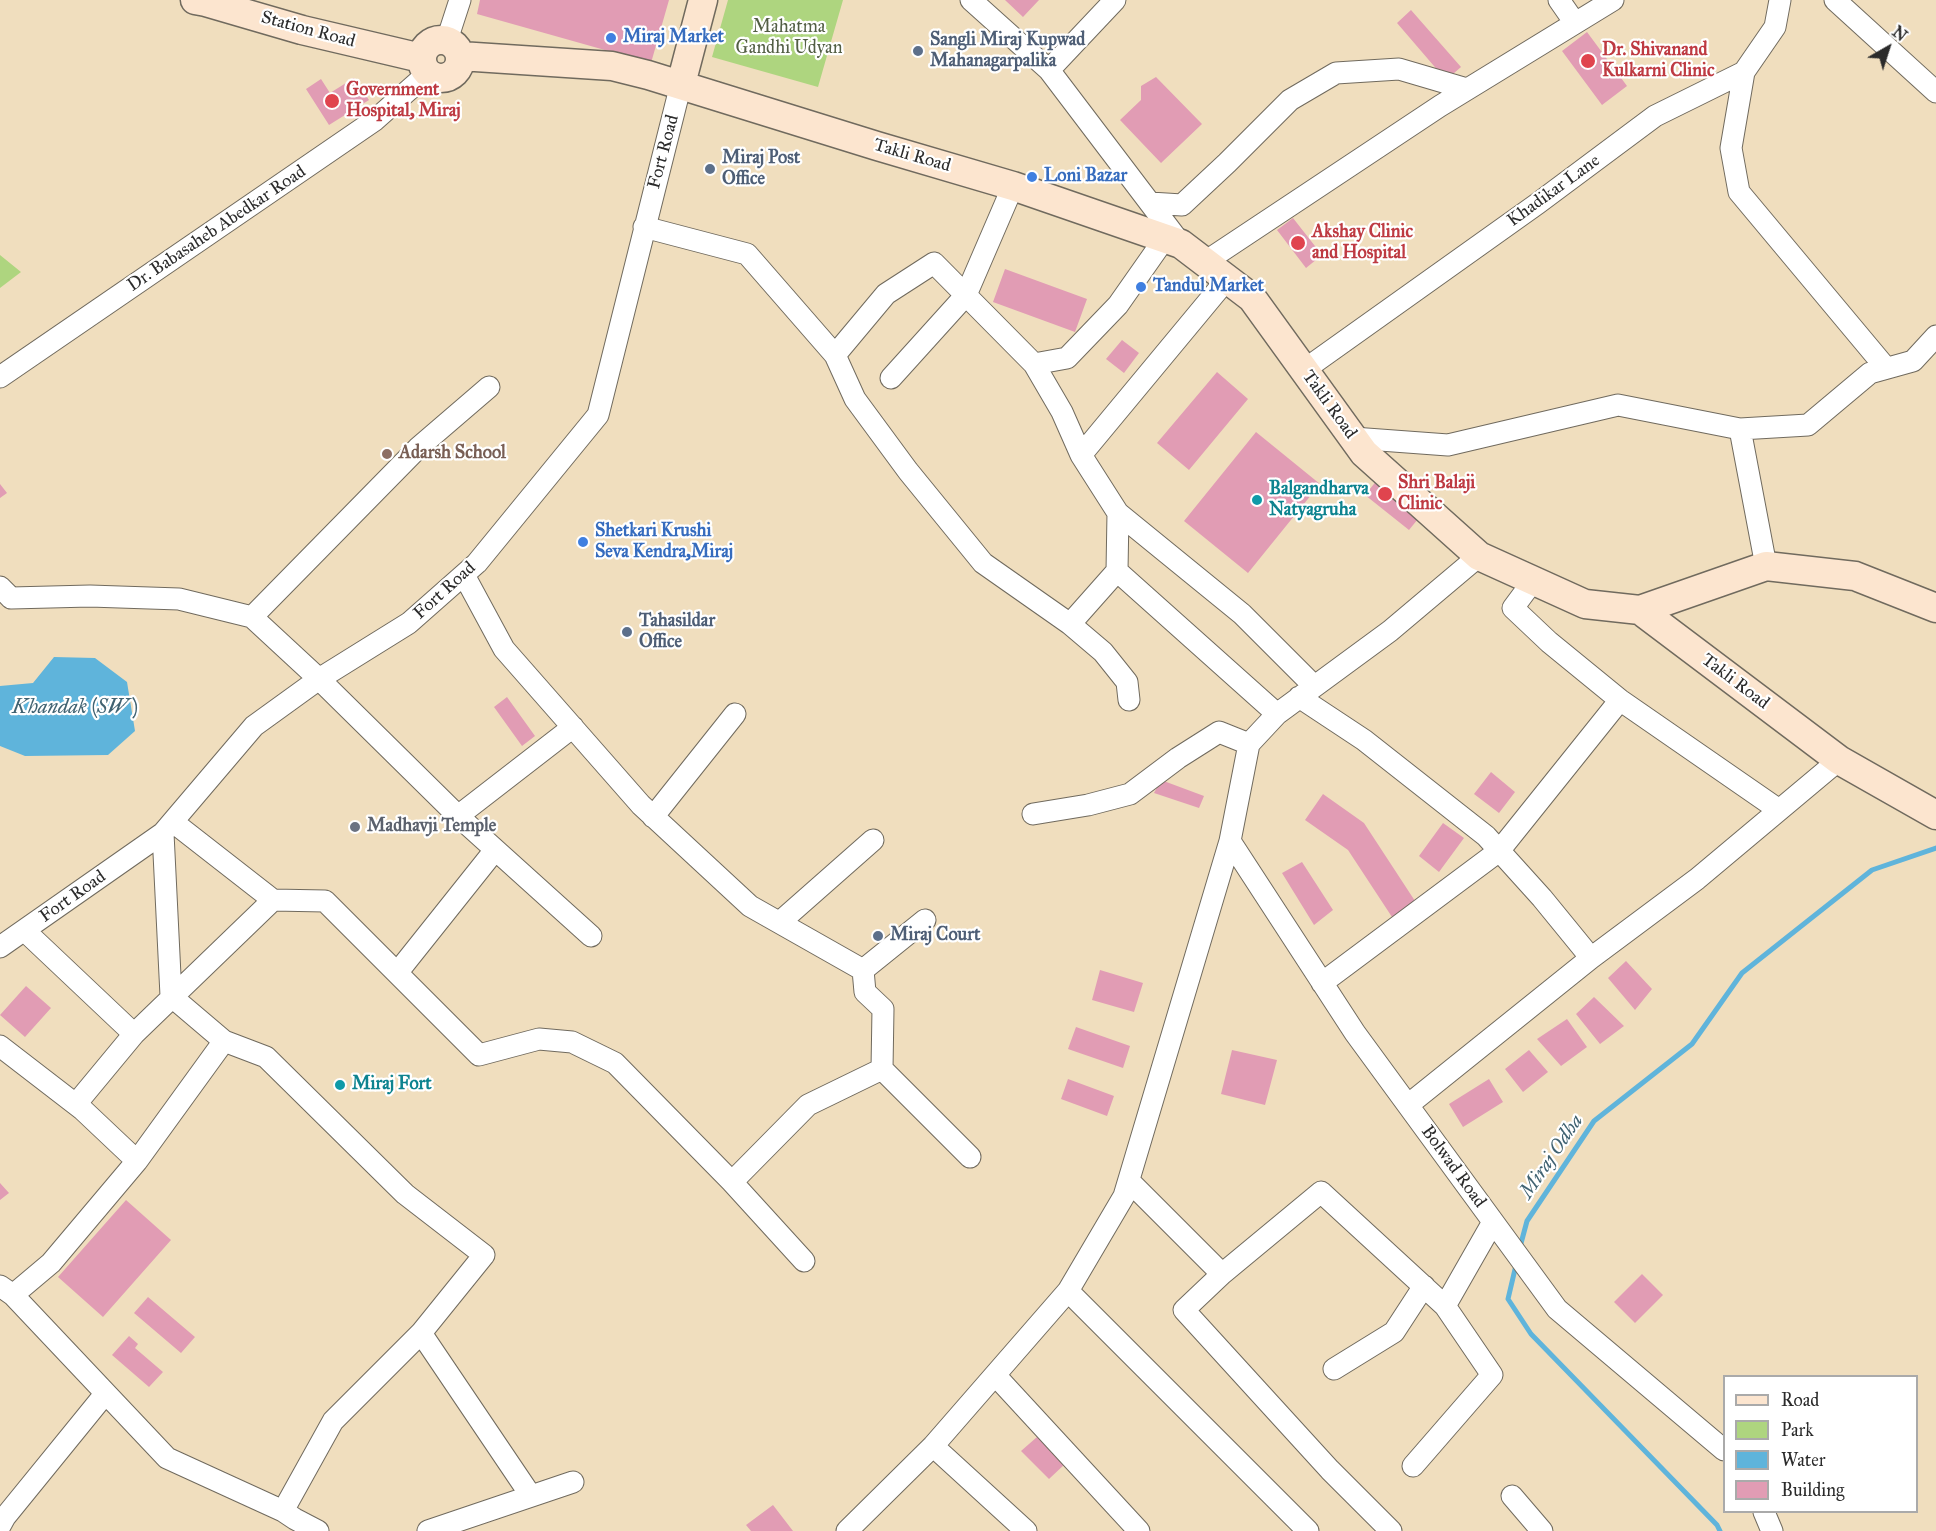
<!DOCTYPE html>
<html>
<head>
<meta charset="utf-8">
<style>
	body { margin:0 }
	#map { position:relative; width:1936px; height:1531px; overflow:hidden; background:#f0debe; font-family:"IM FELL Great Primer",serif }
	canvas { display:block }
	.legend { position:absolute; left:1723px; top:1375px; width:195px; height:138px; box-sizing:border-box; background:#fff; border:2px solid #aaa; margin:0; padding:8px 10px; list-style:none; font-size:18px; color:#2b2b2b }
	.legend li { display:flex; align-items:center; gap:12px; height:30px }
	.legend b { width:30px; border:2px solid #aaa }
	.north { position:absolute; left:1858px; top:18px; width:60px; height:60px; -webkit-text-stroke:4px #fff; paint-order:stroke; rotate:39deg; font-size:16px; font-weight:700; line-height:24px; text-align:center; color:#2b2b2b }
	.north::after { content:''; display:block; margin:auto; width:21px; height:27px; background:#2b2b2b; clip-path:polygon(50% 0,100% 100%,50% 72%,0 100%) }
</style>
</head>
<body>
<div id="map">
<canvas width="1936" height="1531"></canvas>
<ul class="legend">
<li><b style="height:8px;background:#fce5cf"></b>Road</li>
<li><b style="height:16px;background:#aed57f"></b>Park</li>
<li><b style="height:16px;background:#5fb4db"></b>Water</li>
<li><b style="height:16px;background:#e19cb4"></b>Building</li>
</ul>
<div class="north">N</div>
</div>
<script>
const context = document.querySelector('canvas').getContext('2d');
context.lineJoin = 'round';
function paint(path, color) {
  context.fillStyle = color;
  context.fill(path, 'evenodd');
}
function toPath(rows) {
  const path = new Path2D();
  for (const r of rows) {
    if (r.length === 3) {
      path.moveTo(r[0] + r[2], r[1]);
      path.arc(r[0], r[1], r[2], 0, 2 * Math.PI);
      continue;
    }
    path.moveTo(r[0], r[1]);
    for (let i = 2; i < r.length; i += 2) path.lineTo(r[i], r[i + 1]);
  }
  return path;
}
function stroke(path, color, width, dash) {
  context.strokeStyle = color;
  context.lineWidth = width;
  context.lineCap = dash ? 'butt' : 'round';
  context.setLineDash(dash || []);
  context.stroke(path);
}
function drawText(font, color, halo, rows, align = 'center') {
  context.font = font + ' "IM FELL Great Primer",serif';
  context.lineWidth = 4.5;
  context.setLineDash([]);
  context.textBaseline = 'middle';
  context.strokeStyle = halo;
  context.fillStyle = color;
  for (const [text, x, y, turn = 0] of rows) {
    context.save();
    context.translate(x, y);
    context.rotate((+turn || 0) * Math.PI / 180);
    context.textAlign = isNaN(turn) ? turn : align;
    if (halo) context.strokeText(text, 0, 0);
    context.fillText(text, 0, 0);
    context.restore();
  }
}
paint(toPath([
	[728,0,843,0,818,87,712,57],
	[0,255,21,272,0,288]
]), '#aed57f');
paint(toPath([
	[54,657,95,658,127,682,135,731,108,755,25,756,0,746,0,686,33,683]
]), '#5fb4db');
stroke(toPath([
	[1520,1247,1527,1221,1594,1121,1692,1044,1742,973,1872,870,1936,848],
	[1516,1265,1508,1299,1531,1334,1717,1525,1720,1531]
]), '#5fb4db', 5);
paint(toPath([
	[480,0,669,0,651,63,477,14],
	[1005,0,1039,0,1023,17],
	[1411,10,1461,67,1446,80,1397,23],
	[1587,32,1627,86,1602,105,1562,51],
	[1156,77,1202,124,1161,163,1120,120,1141,100,1141,86],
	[354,78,369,100,329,125,306,89,321,79,330,93],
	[1293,218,1322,255,1306,268,1277,230],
	[1005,269,1087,299,1075,332,993,302],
	[1122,340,1139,353,1124,373,1106,359],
	[1217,372,1248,399,1189,470,1157,443],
	[1256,432,1320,484,1248,573,1184,521],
	[1378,479,1422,514,1409,530,1365,495],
	[0,484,7,493,0,498],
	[507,697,535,736,522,746,494,707],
	[1491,772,1515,792,1499,813,1474,794],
	[1161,780,1204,796,1199,808,1154,793],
	[1323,794,1364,823,1415,901,1392,917,1348,850,1305,820],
	[1443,823,1464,838,1439,872,1419,856],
	[1302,862,1333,910,1314,925,1282,873],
	[1626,961,1652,989,1635,1010,1608,978],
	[1100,970,1143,983,1134,1012,1092,1000],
	[26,986,51,1008,25,1037,0,1015],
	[1594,997,1624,1026,1600,1044,1576,1014],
	[1567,1019,1587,1047,1561,1066,1537,1039],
	[1076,1027,1130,1046,1123,1068,1068,1049],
	[1232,1050,1277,1060,1265,1105,1221,1094],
	[1529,1050,1548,1072,1523,1092,1505,1069],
	[1068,1079,1114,1096,1107,1116,1061,1099],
	[1489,1079,1503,1102,1463,1127,1449,1104],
	[0,1183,9,1193,0,1200],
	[126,1200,171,1240,103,1317,58,1277],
	[1642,1274,1663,1295,1635,1323,1614,1302],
	[148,1297,195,1337,181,1353,134,1313],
	[129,1336,138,1344,135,1348,163,1372,149,1387,112,1355],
	[1037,1437,1066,1463,1049,1479,1021,1451],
	[773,1505,793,1531,751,1531,746,1525]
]), '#e19cb4');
const street = toPath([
	[971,0,1049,70,1181,244],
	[1559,0,1575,23],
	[1835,0,1936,92],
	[447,40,460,0],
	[1049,70,1115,0],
	[1744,72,1731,148,1739,192,1886,368],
	[1150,203,1182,205,1227,163,1290,100,1336,73,1399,69,1467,89],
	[644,227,747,254,835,355,855,399,908,471,983,563,1070,624,1103,652,1127,682,1129,700],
	[1205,262,1440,106,1613,0],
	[1227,279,1081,455,1118,513,1242,614,1313,685],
	[835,355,886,294,934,263,1034,364,1067,358,1118,305,1165,238],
	[1034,364,1062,412,1081,455],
	[1304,370,1537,204,1655,116,1744,72,1775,27,1780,0],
	[0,377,375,120,428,73],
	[891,378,966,295,1013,186],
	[1740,429,1808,425,1870,373,1913,361,1936,336],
	[1353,438,1448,445,1618,405,1740,429,1766,566],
	[1118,513,1117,571,1277,714],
	[464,575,504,649,641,805,750,906,863,970,865,992,883,1009,882,1069,970,1157],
	[1533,581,1513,608,1549,642,1620,700,1779,810],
	[0,587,11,598,90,596,179,599,252,617,319,679,458,816,591,936],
	[252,617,418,448,489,387],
	[1070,624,1117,571],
	[1299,697,1364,740,1486,836,1542,898,1591,958],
	[1033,814,1088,805,1130,794,1178,758,1219,732,1249,744],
	[458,816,573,727],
	[653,817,735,714],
	[163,833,171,996,224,1041,266,1057,405,1194,484,1255,421,1333,333,1421,283,1511],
	[1230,841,1355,1033,1557,1309,1724,1450],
	[273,900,325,901,479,1055,539,1039,572,1042,615,1063,732,1182,804,1261],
	[780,922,873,840],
	[25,931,134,1034],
	[0,947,163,833,254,726,319,679,409,623,477,563,598,415,681,84],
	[863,970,925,920],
	[397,973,495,850],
	[1322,983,1499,851,1620,700],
	[0,1046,83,1110,137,1161],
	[76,1104,134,1034,273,900,173,822],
	[1408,1105,1591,958,1697,879,1839,760],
	[1129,1181,1222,1274,1321,1192,1445,1306],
	[732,1182,808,1105,882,1069],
	[1222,1274,1184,1310,1330,1470,1391,1531],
	[0,1286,13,1295,167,1458,283,1511,295,1519,318,1531],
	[1068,1291,1308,1531],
	[13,1295,51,1263,137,1161,224,1041],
	[421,1333,531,1496],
	[1334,1369,1394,1332,1424,1286],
	[995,1375,1139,1531],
	[933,1446,1026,1531],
	[1413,1466,1492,1375,1445,1306,1493,1222],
	[1512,1496,1542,1531],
	[1764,1512,1772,1531],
	[0,1526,5,1517,105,1394],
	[428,1531,573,1482],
	[847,1531,933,1446,1068,1291,1124,1196,1230,841,1249,744,1277,714,1390,631,1479,556]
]);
const secondary = toPath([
	[195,0,206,2,302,30,421,58],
	[441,59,19],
	[460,56,612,66,648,75,877,146,1013,186,1181,244,1252,298,1364,453,1479,556,1585,604,1640,610,1839,760,1936,815],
	[681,84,703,0],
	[1640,610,1766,566,1855,576,1936,608]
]);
stroke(street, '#706a5e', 23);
stroke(secondary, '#706a5e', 31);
stroke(street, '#fff', 21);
stroke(secondary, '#fce5cf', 28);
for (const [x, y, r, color] of [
	[611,38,6,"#3f7fe0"],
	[918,51,6,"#5c6f8a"],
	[1588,61,8,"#e0444e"],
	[332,101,8,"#e0444e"],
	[710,169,6,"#5c6f8a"],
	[1032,177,6,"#3f7fe0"],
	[1298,243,8,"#e0444e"],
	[1141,287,6,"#3f7fe0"],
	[387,454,6,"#8d6e63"],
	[1385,494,8,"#e0444e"],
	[1257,500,6,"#0f9aa8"],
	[583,542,6,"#3f7fe0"],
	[627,632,6,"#5c6f8a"],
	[355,827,6,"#6b7280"],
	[878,936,6,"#5c6f8a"],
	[340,1085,6,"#0f9aa8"]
]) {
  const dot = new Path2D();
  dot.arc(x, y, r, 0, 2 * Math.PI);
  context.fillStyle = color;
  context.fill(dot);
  stroke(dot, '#fff', 2);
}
drawText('18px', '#525e44', '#fff', [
	["Mahatma",789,28],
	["Gandhi Udyan",789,49]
]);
drawText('18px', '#2b2b2b', '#fff', [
	["Station Road",308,30,15],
	["Fort Road",664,152,-75],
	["Takli Road",912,156,16],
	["Khadikar Lane",1554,191,-36],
	["Dr. Babasaheb Abedkar Road",217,229,-34],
	["Takli Road",1329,405,54],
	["Fort Road",445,591,-42],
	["Takli Road",1735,682,37],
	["Fort Road",73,897,-35],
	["Bolwad Road",1453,1167,54]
]);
drawText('bold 18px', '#366cbe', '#fff', [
	["Miraj Market",623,38],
	["Loni Bazar",1044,177],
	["Tandul Market",1153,287],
	["Shetkari Krushi",595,532],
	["Seva Kendra,Miraj",595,553]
], 'left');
drawText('bold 18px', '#4e5e75', '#fff', [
	["Sangli Miraj Kupwad",930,41],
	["Mahanagarpalika",930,62],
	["Miraj Post",722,159],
	["Office",722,180],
	["Tahasildar",639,622],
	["Office",639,643],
	["Miraj Court",890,936]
], 'left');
drawText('bold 18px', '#be3a42', '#fff', [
	["Dr. Shivanand",1602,51],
	["Kulkarni Clinic",1602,72],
	["Government",346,91],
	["Hospital, Miraj",346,112],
	["Akshay Clinic",1312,233],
	["and Hospital",1312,254],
	["Shri Balaji",1398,484],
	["Clinic",1398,505]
], 'left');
drawText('bold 18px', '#785e54', '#fff', [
	["Adarsh School",399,454]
], 'left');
drawText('bold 18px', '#0d838f', '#fff', [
	["Balgandharva",1269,490],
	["Natyagruha",1269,511],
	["Miraj Fort",352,1085]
], 'left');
drawText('bold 18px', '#5b616d', '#fff', [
	["Madhavji Temple",367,827]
], 'left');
drawText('italic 20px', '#406271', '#fff', [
	["Khandak (SW)",75,708],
	["Miraj Odha",1552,1157,-56]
]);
</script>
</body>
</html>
